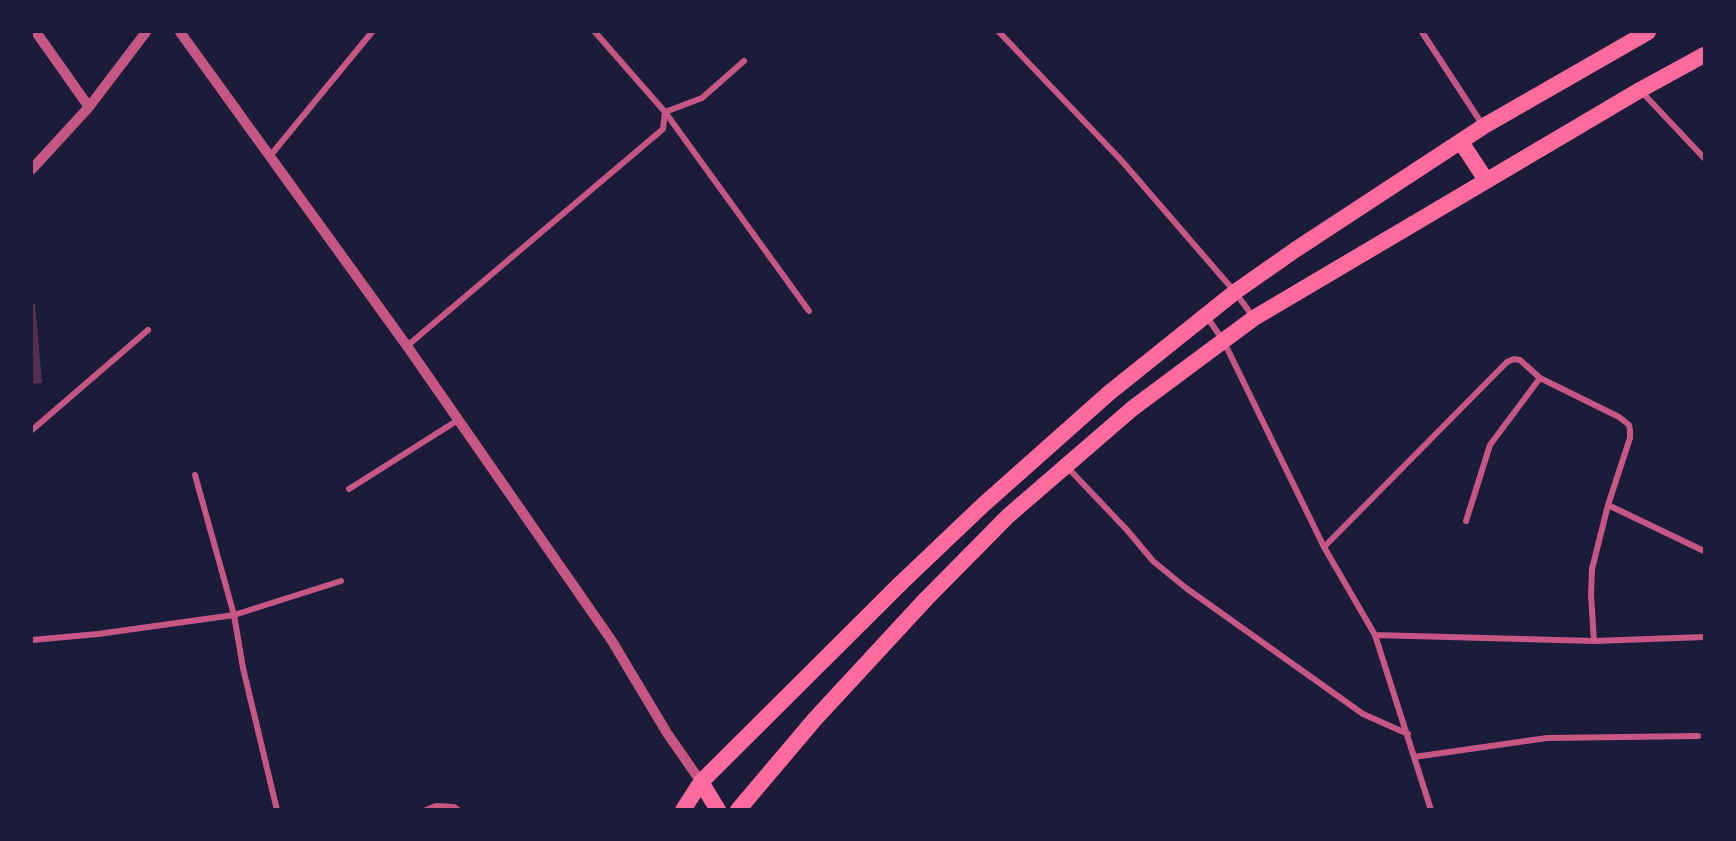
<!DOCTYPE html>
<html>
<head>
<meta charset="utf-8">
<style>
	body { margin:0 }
	#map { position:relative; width:1736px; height:841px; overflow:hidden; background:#1b1b3a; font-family:Barlow,sans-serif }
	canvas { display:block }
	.frame { position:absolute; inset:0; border:33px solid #1b1b3a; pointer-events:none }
</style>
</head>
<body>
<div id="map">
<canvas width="1736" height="841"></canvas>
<div class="frame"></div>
</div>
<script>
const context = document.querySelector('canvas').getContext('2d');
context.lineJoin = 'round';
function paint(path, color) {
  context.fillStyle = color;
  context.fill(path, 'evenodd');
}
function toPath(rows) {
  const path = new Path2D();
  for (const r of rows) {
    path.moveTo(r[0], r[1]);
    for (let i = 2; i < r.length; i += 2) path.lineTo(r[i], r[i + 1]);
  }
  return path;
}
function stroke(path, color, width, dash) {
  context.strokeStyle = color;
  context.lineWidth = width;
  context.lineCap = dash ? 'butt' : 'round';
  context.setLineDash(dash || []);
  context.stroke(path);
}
paint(toPath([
	[35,303,42,383,32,384,32,304]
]), '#542f53');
stroke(toPath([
	[595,32,665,112,702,98,744,61],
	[999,32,1121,160,1235,292,1254,318],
	[1422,32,1482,124],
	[1640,90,1704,158],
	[270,156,372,32],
	[1207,317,1224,342,1324,547,1375,635,1431,810],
	[407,346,663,129,665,112,809,311],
	[32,430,148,330],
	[1068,468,1127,530,1153,561,1186,588,1363,714,1408,734],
	[195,475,234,615,243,668,277,810],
	[349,489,458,420],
	[1608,505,1704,551],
	[1466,521,1490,445,1540,378],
	[1324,547,1507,362,1514,359,1520,360,1540,378,1619,417,1629,425,1630,430,1630,438,1608,505,1592,569,1591,595,1594,641],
	[1375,635,1594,641,1704,637],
	[32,640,98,634,234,615,341,581],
	[1414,757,1547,738,1698,736],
	[426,810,436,806,454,807,458,810]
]), '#c65784', 6);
stroke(toPath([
	[36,32,89,107],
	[180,32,407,346,612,641,667,733,701,782],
	[32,169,89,107,146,32]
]), '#c65784', 10);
stroke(toPath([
	[1461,142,1486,180],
	[701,782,718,810],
	[683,810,701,782,901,583,983,505,1109,393,1235,292,1295,250,1484,126,1648,32],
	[738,810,815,719,926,599,1008,516,1133,408,1254,318,1640,90,1704,55]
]), '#ff6b9d', 16);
</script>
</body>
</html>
